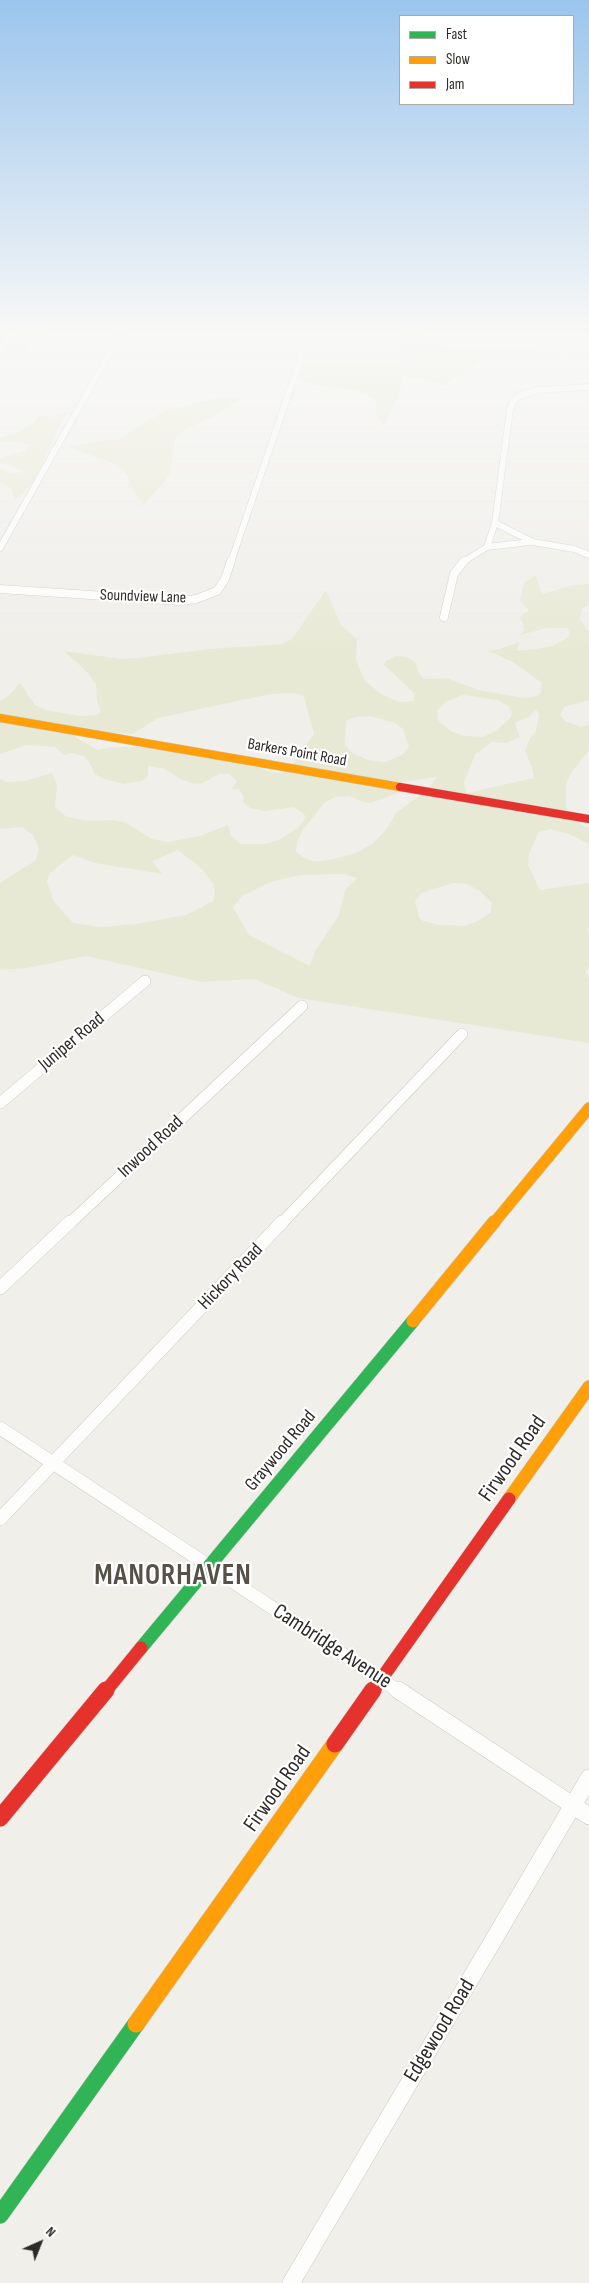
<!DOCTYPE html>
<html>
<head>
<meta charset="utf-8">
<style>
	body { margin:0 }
	#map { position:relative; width:589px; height:2283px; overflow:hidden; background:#f0efea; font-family:"Sofia Sans Condensed",sans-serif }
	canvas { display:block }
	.legend { position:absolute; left:399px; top:15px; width:175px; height:90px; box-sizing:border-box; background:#fff; border:1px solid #abaaa9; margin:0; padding:6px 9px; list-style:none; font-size:15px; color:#2d2b27 }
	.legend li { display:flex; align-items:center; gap:10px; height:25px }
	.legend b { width:25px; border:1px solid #abaaa9 }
	.north { position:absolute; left:15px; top:2218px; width:50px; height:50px; -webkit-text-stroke:4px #fff; paint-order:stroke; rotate:44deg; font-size:14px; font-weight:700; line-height:20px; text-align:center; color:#2d2b27 }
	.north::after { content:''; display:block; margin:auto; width:18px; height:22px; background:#2d2b27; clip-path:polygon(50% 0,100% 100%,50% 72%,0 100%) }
</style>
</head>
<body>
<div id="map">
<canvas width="589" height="2283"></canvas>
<ul class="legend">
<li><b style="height:6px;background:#30b455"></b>Fast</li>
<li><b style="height:6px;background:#ff9f0a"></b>Slow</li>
<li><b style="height:6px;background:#e5322d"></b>Jam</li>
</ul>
<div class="north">N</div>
</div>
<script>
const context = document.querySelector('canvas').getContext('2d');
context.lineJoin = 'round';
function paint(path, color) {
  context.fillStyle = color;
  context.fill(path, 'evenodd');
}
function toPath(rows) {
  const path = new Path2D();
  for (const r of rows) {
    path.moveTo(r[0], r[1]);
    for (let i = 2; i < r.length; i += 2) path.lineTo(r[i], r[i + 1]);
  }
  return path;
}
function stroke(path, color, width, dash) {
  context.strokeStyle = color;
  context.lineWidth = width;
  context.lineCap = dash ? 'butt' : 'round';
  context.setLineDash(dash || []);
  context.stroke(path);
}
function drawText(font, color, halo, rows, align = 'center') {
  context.font = font + ' "Sofia Sans Condensed",sans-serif';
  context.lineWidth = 4.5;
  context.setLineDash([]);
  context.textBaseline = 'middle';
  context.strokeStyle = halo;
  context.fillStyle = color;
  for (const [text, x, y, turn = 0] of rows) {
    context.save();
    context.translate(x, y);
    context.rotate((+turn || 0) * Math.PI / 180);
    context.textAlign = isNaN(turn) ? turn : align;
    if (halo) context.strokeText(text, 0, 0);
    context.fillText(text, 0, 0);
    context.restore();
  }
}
paint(toPath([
	[0,331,36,331,52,336,37,339,26,339,33,345,27,350,0,351],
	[411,331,422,331,424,340,457,350,568,352,489,357,444,385,403,375,399,396,384,425,377,418,375,399,364,393,348,389,317,386,300,380,298,374,302,367,308,364,390,364,411,357,392,337],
	[220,397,243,398,215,415,186,429,175,438,169,476,143,506,133,490,127,474,116,464,68,447,106,440,118,440,162,412],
	[69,412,57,430,52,443,33,482,24,493,14,500,12,489,0,482,0,468,11,473,26,472,5,463,0,464,0,458,25,451,29,446,22,442,0,442,0,438,18,432,33,423,40,416,51,417],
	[536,575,542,594,573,585,589,584,589,603,582,609,580,619,589,632,589,700,564,707,560,715,565,721,581,727,589,724,589,750,571,773,566,784,566,807,576,821,585,827,589,827,589,844,569,834,550,829,539,832,529,853,528,865,540,890,589,883,589,927,587,930,589,935,589,967,585,972,589,977,589,1043,298,998,255,979,202,982,86,956,27,968,0,970,0,883,36,860,39,849,33,835,22,827,0,829,0,779,6,782,24,781,52,773,57,785,55,807,67,817,91,821,113,820,126,823,152,839,168,842,200,836,228,825,231,836,240,844,265,844,279,840,299,827,304,820,305,815,294,807,265,811,250,808,243,802,244,797,239,789,231,790,237,781,229,774,219,774,203,783,195,784,180,779,165,769,148,766,148,775,142,781,124,784,101,778,94,773,89,762,84,756,70,753,64,755,55,747,26,745,0,754,0,701,8,696,20,683,35,705,46,710,79,716,96,715,101,712,97,701,96,684,86,671,64,651,122,659,137,658,210,649,282,644,292,639,326,590,341,625,357,639,356,659,364,680,381,694,399,702,414,701,414,693,384,665,386,661,397,656,407,657,416,663,419,673,424,679,446,678,479,690,524,698,537,696,541,692,542,683,513,662,488,651,500,649,520,642,516,651,536,649,552,646,569,637,570,633,568,628,547,628,520,635,524,630,523,623,519,618,529,610,520,601,524,583],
	[292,693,303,695,314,734,290,768,281,773,269,772,256,765,148,747,111,747,98,750,75,737,87,732,133,734,158,718,270,694],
	[463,695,497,700,508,706,512,712,511,717,496,731,483,737,465,736,450,731,438,720,437,711,445,702],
	[536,709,539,715,536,731,530,738,525,751,532,768,534,778,467,793,464,783,475,755,492,742,507,743,520,737,515,723,529,717],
	[370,716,395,723,403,729,409,747,402,755,385,762,368,760,352,753,345,745,346,721,356,717],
	[437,777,426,791,396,813,386,830,372,844,356,853,333,859,314,862,301,856,296,851,298,841,303,830,324,803,335,797,349,796,363,802,371,803,400,792,378,785],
	[178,850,202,869,213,884,215,893,213,901,186,915,136,924,101,927,73,923,53,900,47,881,50,873,73,855,95,863,162,874,152,861],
	[344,874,357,878,345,890,339,915,315,951,310,966,249,935,233,907,242,896,271,882,300,875],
	[453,883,467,884,480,891,492,903,491,912,478,921,464,926,439,925,423,921,419,917,415,901,421,893]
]), '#e8e9d5');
const streetFar4 = toPath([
	[0,352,12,331],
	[495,523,533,542,574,549,589,555],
	[487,547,530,542],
	[0,548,122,331],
	[231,562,310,331],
	[463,562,487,547,495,523,510,409,514,400,521,395,538,390,589,387]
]);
const streetFar3 = toPath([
	[0,589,181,601,196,599,217,591,225,579,231,561],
	[444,617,454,574,464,561]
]);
const streetFar2 = toPath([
	[0,1103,145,981],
	[69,1224,302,1006],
	[281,1224,462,1034]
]);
const streetFar1 = toPath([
	[0,1288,70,1222],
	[0,1428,400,1692],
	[0,1519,282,1222]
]);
const street = toPath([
	[398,1690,589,1816],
	[291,2283,589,1778]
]);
const fastFar1 = toPath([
	[141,1648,413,1321]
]);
const fast = toPath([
	[0,2215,136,2024]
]);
const slowFar3 = toPath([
	[0,718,400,787]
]);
const slowFar2 = toPath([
	[493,1224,589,1108]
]);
const slowFar1 = toPath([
	[413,1321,494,1222],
	[509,1499,589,1387]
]);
const slow = toPath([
	[136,2024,335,1744]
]);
const jamFar2 = toPath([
	[400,787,589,819]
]);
const jamFar1 = toPath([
	[105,1692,141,1648],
	[372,1692,509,1499]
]);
const jam = toPath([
	[335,1744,373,1690],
	[0,1818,106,1690]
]);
stroke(streetFar4, '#cbcac5', 7);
stroke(streetFar3, '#cbcac5', 9);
stroke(streetFar2, '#cbcac5', 12);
stroke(streetFar1, '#cbcac5', 14);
stroke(street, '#cbcac5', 18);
stroke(fastFar1, '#cbcac5', 14);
stroke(fast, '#cbcac5', 18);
stroke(slowFar3, '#cbcac5', 9);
stroke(slowFar2, '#cbcac5', 12);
stroke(slowFar1, '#cbcac5', 14);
stroke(slow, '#cbcac5', 18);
stroke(jamFar2, '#cbcac5', 9);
stroke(jamFar1, '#cbcac5', 14);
stroke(jam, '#cbcac5', 18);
stroke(streetFar4, '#fdfdfc', 6);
stroke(streetFar3, '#fdfdfc', 8);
stroke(streetFar2, '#fdfdfc', 11);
stroke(streetFar1, '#fdfdfc', 13);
stroke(street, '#fdfdfc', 17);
stroke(fastFar1, '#30b455', 13);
stroke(fast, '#30b455', 17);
stroke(slowFar3, '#ff9f0a', 8);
stroke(slowFar2, '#ff9f0a', 11);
stroke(slowFar1, '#ff9f0a', 13);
stroke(slow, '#ff9f0a', 17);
stroke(jamFar2, '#e5322d', 8);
stroke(jamFar1, '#e5322d', 13);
stroke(jam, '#e5322d', 17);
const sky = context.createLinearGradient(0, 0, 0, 651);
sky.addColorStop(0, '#9bc5ed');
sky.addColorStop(0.51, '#f8f8f6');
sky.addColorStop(1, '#f8f8f600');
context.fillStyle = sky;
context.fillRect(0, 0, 589, 651);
drawText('16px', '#2d2b27', '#fff', [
	["Soundview Lane",143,597,2],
	["Barkers Point Road",297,753,10]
]);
drawText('19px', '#2d2b27', '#fff', [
	["Juniper Road",72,1042,-40],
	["Inwood Road",151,1147,-43],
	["Hickory Road",231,1277,-46],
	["Graywood Road",281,1451,-50]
]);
drawText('22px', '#2d2b27', '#fff', [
	["Firwood Road",513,1459,-55],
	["Cambridge Avenue",332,1647,33],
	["Firwood Road",278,1789,-55],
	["Edgewood Road",440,2031,-59]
]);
context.letterSpacing = '1px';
drawText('bold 29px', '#555149', '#fff', [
	["MANORHAVEN",173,1577]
]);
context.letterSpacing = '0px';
</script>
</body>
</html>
